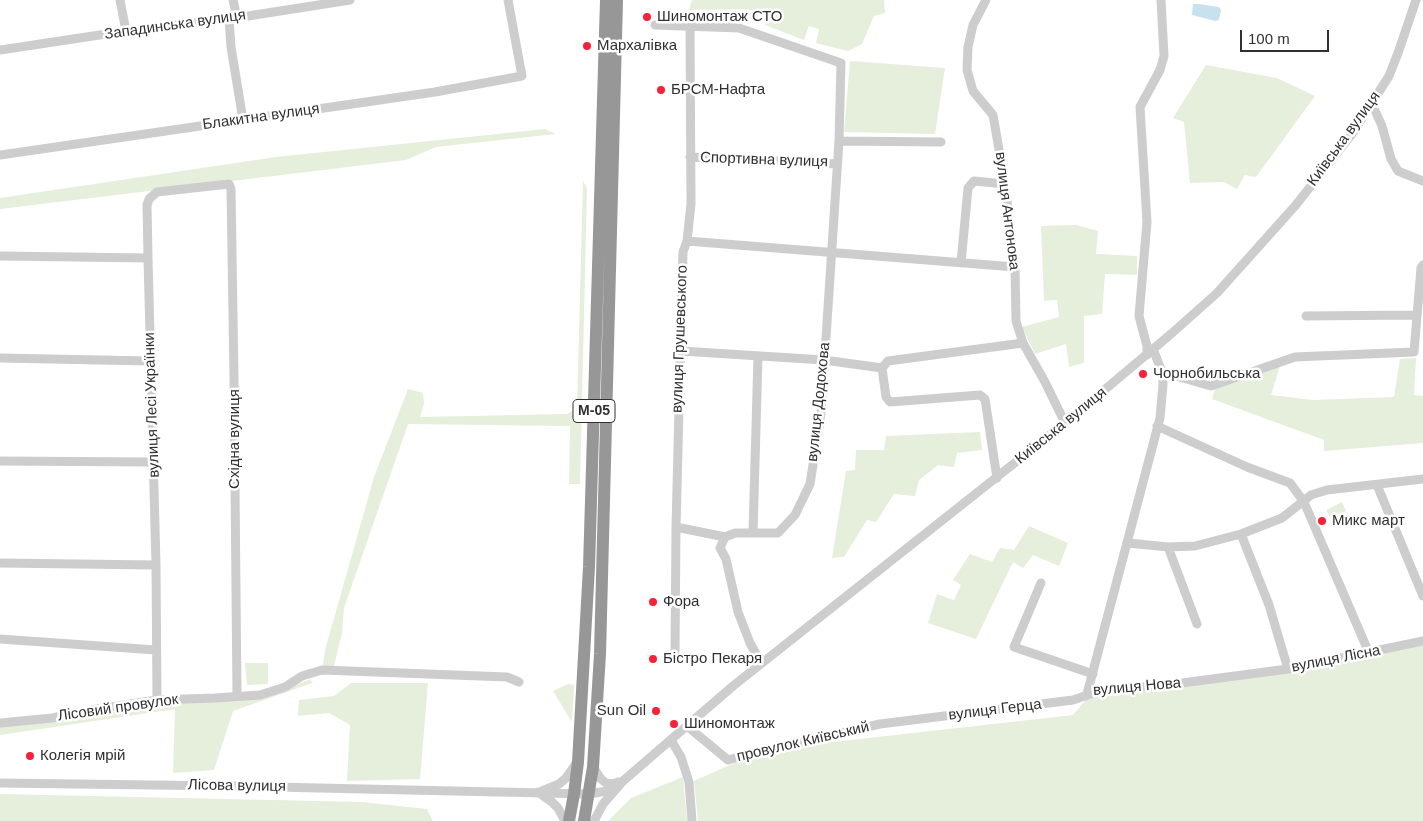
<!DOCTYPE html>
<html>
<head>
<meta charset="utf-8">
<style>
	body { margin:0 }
	#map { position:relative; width:1423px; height:821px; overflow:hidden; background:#fff; font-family:Helvetica,sans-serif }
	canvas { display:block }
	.scale { position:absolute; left:1240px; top:30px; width:89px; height:22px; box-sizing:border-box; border:2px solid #303030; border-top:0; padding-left:6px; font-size:15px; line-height:18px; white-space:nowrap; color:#303030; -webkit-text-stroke:4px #fff; paint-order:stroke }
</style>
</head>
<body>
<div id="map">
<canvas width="1423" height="821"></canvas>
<div class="scale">100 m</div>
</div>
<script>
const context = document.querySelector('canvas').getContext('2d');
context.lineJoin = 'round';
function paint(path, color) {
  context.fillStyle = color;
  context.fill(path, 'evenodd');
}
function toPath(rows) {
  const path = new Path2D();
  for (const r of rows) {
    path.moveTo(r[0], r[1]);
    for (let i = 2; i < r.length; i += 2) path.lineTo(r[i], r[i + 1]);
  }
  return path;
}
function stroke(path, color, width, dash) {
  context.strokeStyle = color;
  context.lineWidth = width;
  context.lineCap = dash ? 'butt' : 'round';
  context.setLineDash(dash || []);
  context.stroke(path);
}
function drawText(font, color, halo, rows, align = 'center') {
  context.font = font + ' Helvetica,sans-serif';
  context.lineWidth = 5;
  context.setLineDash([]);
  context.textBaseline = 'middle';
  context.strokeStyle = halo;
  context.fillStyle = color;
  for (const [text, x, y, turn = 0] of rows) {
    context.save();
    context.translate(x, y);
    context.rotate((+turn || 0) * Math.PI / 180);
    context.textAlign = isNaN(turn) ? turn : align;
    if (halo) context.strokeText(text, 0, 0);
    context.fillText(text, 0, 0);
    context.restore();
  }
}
paint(toPath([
	[692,0,884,0,885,13,874,16,862,44,848,51,816,43,819,29,809,26,804,40,765,25,769,16,747,9,689,10],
	[850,61,945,68,935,134,844,132],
	[1206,65,1277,78,1315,96,1256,177,1245,175,1237,189,1224,182,1190,183,1184,122,1173,118],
	[545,129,556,134,436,147,406,160,0,209,0,198,276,157],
	[583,181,587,188,580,484,569,484,570,426,408,424,344,608,342,633,334,666,323,666,325,650,374,477,408,389,423,393,424,403,420,417,567,414,577,408],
	[1076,225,1098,231,1096,254,1137,256,1137,275,1105,274,1102,314,1084,316,1084,363,1069,367,1066,344,1035,354,1022,327,1059,317,1057,300,1044,301,1041,226],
	[1416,358,1414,395,1423,396,1423,443,1324,451,1324,440,1212,399,1215,389,1280,366,1271,395,1314,400,1394,397,1400,359],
	[980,432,982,450,957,453,954,467,938,465,919,480,915,496,894,494,876,522,867,520,844,557,832,558,846,471,855,470,856,450,884,450,886,436],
	[1342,502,1346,511,1331,518,1326,510],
	[1029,526,1068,543,1059,566,1033,555,1023,568,1013,562,976,639,928,623,937,594,954,600,961,585,953,580,970,554,992,562,1000,548,1014,550],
	[1423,644,1423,821,698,821,694,781,741,760,806,745,1073,715,1088,697,1105,689,1150,688],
	[245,663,268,663,268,684,247,685],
	[311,679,312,683,233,711,214,770,173,773,175,709,0,735,0,727,155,704,288,688],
	[351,683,428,683,420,779,347,781,350,725,329,713,298,716,299,700,334,696],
	[568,684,574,685,572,722,553,691],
	[683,777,687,821,608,821,631,798],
	[0,794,362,802,427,809,433,821,0,821]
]), '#e6eedc');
paint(toPath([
	[1193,4,1199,4,1219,7,1221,10,1219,20,1215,21,1192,15]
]), '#c7e1ef');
stroke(toPath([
	[120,0,126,31],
	[233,0,237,18],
	[986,0,973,25,968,47,967,70,973,91,993,115,1005,184,1015,267,1016,321,1023,343,1045,382,1065,423],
	[229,19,231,47,243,120],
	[655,25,739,28,841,63,839,141,821,413,810,484,795,515,778,533,735,533,725,537,720,548,726,559,738,612,750,643,761,663],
	[0,50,126,31,229,19,350,0],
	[1372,104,1382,126,1391,159,1398,171,1423,181],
	[839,141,941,142],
	[0,155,435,92,522,76,508,0],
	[690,157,837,164],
	[687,241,1015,267],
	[0,256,148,258,156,565,157,700],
	[148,258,147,205,149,199,157,192,229,184,231,189,234,379,237,696],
	[961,263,968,188,974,181,1005,184],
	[1306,316,1416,315],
	[681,351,824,360,882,368,888,361,1023,343],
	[1147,355,1147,346,1139,316,1147,222,1140,107,1160,70,1164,56,1161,0],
	[0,358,150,361],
	[882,368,886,397,890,402,980,395,985,399,997,478],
	[1162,372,1211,386,1295,357,1414,352,1421,268,1423,265],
	[1157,426,1247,467,1290,483,1304,502,1369,653],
	[0,461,153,462],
	[1377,485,1423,596],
	[676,527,725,537],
	[753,533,758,356],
	[1241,534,1269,605,1288,669],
	[1128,543,1168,547,1195,546,1241,534,1282,518,1311,495,1327,490,1423,479],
	[1168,547,1197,624],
	[0,563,156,565],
	[1041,583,1014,647,1093,674],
	[0,639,156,650],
	[675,652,676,527,683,252,687,241,691,204,690,26],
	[1087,694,1160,418,1163,384,1162,372,1153,349],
	[0,723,52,718,97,709,157,700,215,698,260,695,285,687,302,676,322,670,507,677,519,682],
	[687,726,728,760,750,754,880,724,1073,700,1105,689,1122,689,1182,683,1288,669,1423,641],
	[671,740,681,757,689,782,692,821],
	[593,767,601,779,606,783,613,784,618,782],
	[0,783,229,786,589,794,607,791,615,786],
	[542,791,559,784,566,778,577,762],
	[538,792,552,802,558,808,565,821],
	[594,821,603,804,623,781,733,686,1065,423,1171,334,1217,293,1295,206,1352,134,1389,76,1398,53,1416,0]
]), '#cdcdcd', 9);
stroke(toPath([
	[569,821,574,794,578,762,589,567,606,0],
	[584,821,593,767,600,654,617,0]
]), '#979797', 12);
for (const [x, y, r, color] of [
	[647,17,5,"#f62239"],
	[587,46,5,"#f62239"],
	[661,90,5,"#f62239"],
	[1143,374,5,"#f62239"],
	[1322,521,5,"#f62239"],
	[653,602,5,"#f62239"],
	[653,659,5,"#f62239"],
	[656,711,5,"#f62239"],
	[674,724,5,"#f62239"],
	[30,756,5,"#f62239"]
]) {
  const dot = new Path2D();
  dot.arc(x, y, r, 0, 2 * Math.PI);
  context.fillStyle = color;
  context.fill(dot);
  stroke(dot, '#fff', 2);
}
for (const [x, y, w] of [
	[594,411,42]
]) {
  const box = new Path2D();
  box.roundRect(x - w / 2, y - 11.5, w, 23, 4);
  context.fillStyle = '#fff';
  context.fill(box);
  stroke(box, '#303030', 1);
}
drawText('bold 14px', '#303030', null, [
	["М-05",594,411]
]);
drawText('15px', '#303030', '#fff', [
	["Шиномонтаж СТО",657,17],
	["Мархалівка",597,46],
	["БРСМ-Нафта",671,90],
	["Чорнобильська",1153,374],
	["Микс март",1332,521],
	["Фора",663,602],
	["Бістро Пекаря",663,659],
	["Sun Oil",646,711,"right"],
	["Шиномонтаж",684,724],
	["Колегія мрій",40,756]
], 'left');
drawText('15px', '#303030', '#fff', [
	["Западинська вулиця",175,25,-8],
	["Блакитна вулиця",261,117,-8],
	["Київська вулиця",1344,139,-54],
	["Спортивна вулиця",764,160,2],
	["вулиця Антонова",1007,211,83],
	["вулиця Грушевського",680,339,-88],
	["вулиця Додохова",819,402,-84],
	["вулиця Лесі Українки",152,405,-92],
	["Київська вулиця",1061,426,-39],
	["Східна вулиця",235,439,-90],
	["вулиця Лісна",1336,659,-11],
	["вулиця Нова",1137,687,-5],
	["Лісовий провулок",118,708,-8],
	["вулиця Герца",995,710,-7],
	["провулок Київський",803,742,-13],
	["Лісова вулиця",237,786,1]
]);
</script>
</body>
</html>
